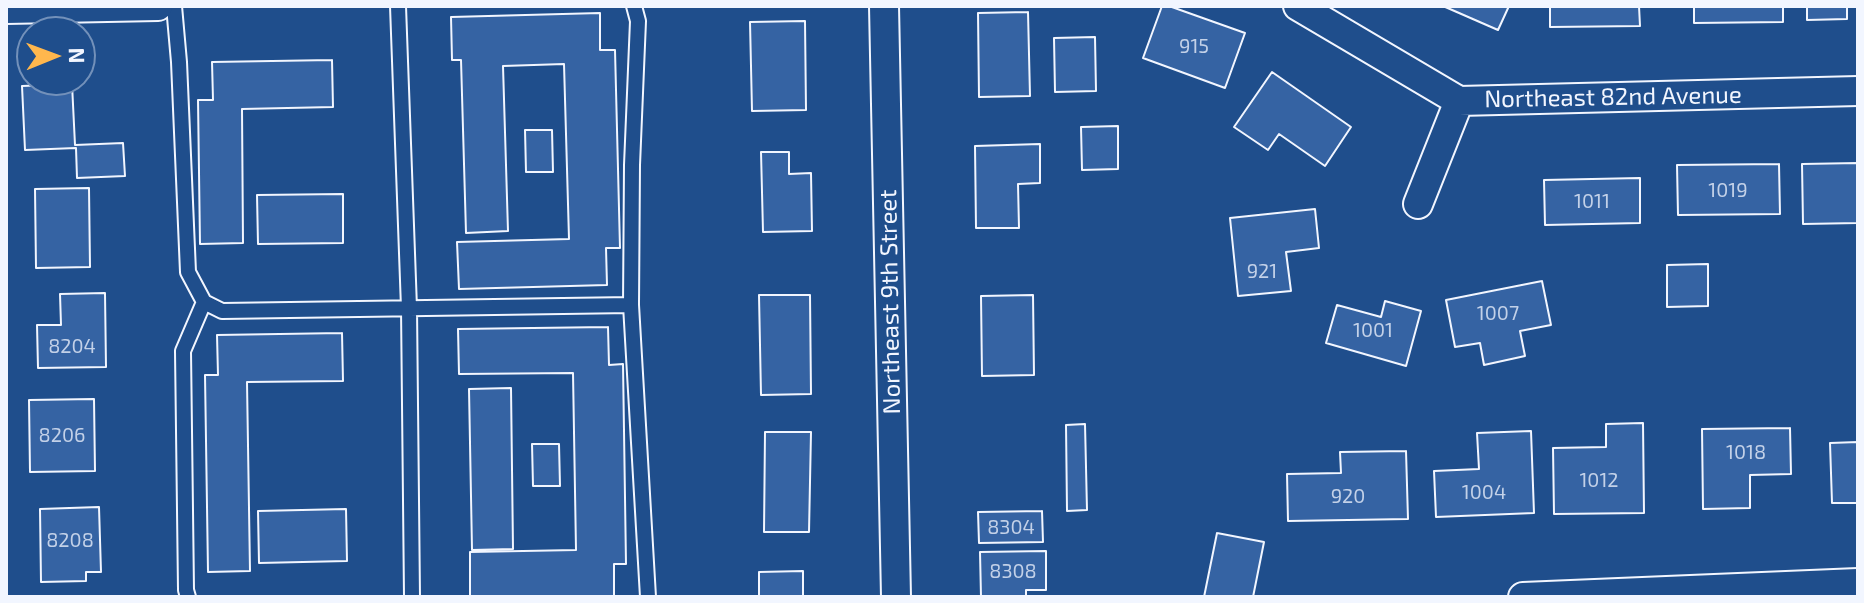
<!DOCTYPE html>
<html>
<head>
<meta charset="utf-8">
<style>
	body { margin:0 }
	#map { position:relative; width:1864px; height:603px; overflow:hidden; background:#1f4e8c; font-family:"Exo 2",sans-serif }
	canvas { display:block }
	.frame { position:absolute; inset:0; border:8px solid #f2f6ff; pointer-events:none }
	.north { position:absolute; left:16px; top:16px; width:80px; height:80px; box-sizing:border-box; background:#1f4e8c; border:2px solid #7391ba; border-radius:50%; rotate:89deg; font-size:22px; font-weight:700; line-height:32px; text-align:center; color:#f2f6ff }
	.north::after { content:''; display:block; margin:auto; width:28px; height:36px; background:#ffb74d; clip-path:polygon(50% 0,100% 100%,50% 72%,0 100%) }
</style>
</head>
<body>
<div id="map">
<canvas width="1864" height="603"></canvas>
<div class="frame"></div>
<div class="north">N</div>
</div>
<script>
const context = document.querySelector('canvas').getContext('2d');
context.lineJoin = 'round';
function paint(path, color) {
  context.fillStyle = color;
  context.fill(path, 'evenodd');
}
function toPath(rows) {
  const path = new Path2D();
  for (const r of rows) {
    path.moveTo(r[0], r[1]);
    for (let i = 2; i < r.length; i += 2) path.lineTo(r[i], r[i + 1]);
  }
  return path;
}
function stroke(path, color, width, dash) {
  context.strokeStyle = color;
  context.lineWidth = width;
  context.lineCap = dash ? 'butt' : 'round';
  context.setLineDash(dash || []);
  context.stroke(path);
}
function drawText(font, color, halo, rows, align = 'center') {
  context.font = font + ' "Exo 2",sans-serif';
  context.lineWidth = 6;
  context.setLineDash([]);
  context.textBaseline = 'middle';
  context.strokeStyle = halo;
  context.fillStyle = color;
  for (const [text, x, y, turn = 0] of rows) {
    context.save();
    context.translate(x, y);
    context.rotate((+turn || 0) * Math.PI / 180);
    context.textAlign = isNaN(turn) ? turn : align;
    if (halo) context.strokeText(text, 0, 0);
    context.fillText(text, 0, 0);
    context.restore();
  }
}
const building = toPath([
	[1162,6,1169,6,1245,33,1225,88,1143,58,1162,6],
	[1443,6,1509,6,1498,30,1443,6],
	[1550,6,1639,6,1640,26,1550,27,1550,6],
	[1694,6,1783,6,1783,22,1694,23,1694,6],
	[1807,6,1847,6,1847,19,1807,20,1807,6],
	[1028,12,1030,96,979,97,978,13,1028,12],
	[600,13,600,50,615,50,620,248,606,248,607,285,459,289,457,242,569,239,564,64,503,66,508,231,466,233,461,60,452,60,451,17,600,13],
	[805,21,806,110,752,111,750,22,805,21],
	[1095,37,1096,91,1055,92,1054,38,1095,37],
	[332,60,333,107,242,109,243,243,200,244,198,100,213,100,212,62,332,60],
	[1272,72,1351,127,1325,166,1279,134,1268,150,1234,127,1272,72],
	[72,84,75,145,123,143,125,176,77,178,76,148,25,150,22,86,72,84],
	[1118,126,1118,169,1082,170,1081,127,1118,126],
	[525,130,552,130,553,172,526,172,525,130],
	[1040,144,1040,183,1018,184,1019,228,976,228,975,146,1040,144],
	[761,152,789,152,789,174,811,173,812,231,763,232,761,152],
	[1858,163,1858,223,1803,224,1802,164,1858,163],
	[1779,164,1780,214,1678,215,1677,165,1779,164],
	[1640,178,1640,223,1545,225,1544,180,1640,178],
	[89,188,90,267,36,268,35,189,89,188],
	[343,194,343,243,258,244,257,195,343,194],
	[1315,209,1319,248,1286,252,1291,291,1238,296,1230,218,1315,209],
	[1708,264,1708,306,1667,307,1667,265,1708,264],
	[1542,281,1551,325,1520,331,1525,356,1484,365,1480,343,1455,347,1446,300,1542,281],
	[105,293,106,367,38,368,37,325,61,325,60,294,105,293],
	[759,295,810,295,811,394,761,395,759,295],
	[1033,295,1034,375,982,376,981,296,1033,295],
	[1385,301,1421,311,1406,366,1326,343,1337,305,1381,317,1385,301],
	[608,327,609,365,623,364,626,564,614,564,614,597,470,597,470,552,576,550,573,373,459,374,458,329,608,327],
	[342,333,343,381,247,382,250,571,208,572,205,375,218,375,217,335,342,333],
	[511,388,513,549,472,550,469,389,511,388],
	[94,399,95,471,30,472,29,400,94,399],
	[1643,423,1644,513,1554,514,1553,448,1606,447,1606,424,1643,423],
	[1085,424,1087,510,1067,511,1066,425,1085,424],
	[1790,428,1791,474,1750,475,1750,508,1703,509,1702,429,1790,428],
	[1531,431,1534,513,1436,517,1434,471,1479,469,1477,433,1531,431],
	[765,432,811,432,809,532,764,532,765,432],
	[1858,442,1858,503,1832,503,1830,443,1858,442],
	[532,444,559,444,560,486,533,486,532,444],
	[1406,451,1408,519,1288,521,1287,474,1341,473,1340,452,1406,451],
	[99,507,101,572,86,572,86,581,41,582,40,509,99,507],
	[346,509,347,561,259,563,258,511,346,509],
	[1042,511,1043,542,979,543,978,512,1042,511],
	[1217,533,1264,542,1253,597,1204,597,1217,533],
	[1046,551,1046,590,1026,590,1026,597,981,597,980,552,1046,551],
	[803,571,803,597,759,597,759,572,803,571]
]);
paint(building, '#3563a3');
stroke(building, '#f2f6ff', 2);
const service = toPath([
	[174,6,179,62,188,272,204,302,222,311,631,305],
	[398,6,409,308,412,597],
	[634,6,638,21,632,165,631,305,648,597],
	[188,597,186,590,183,351,204,302]
]);
const minor = toPath([
	[884,6,896,597],
	[1298,6,1459,101,1858,91],
	[6,9,158,6],
	[1418,204,1459,101],
	[1523,597,1858,583]
]);
stroke(service, '#f2f6ff', 18);
stroke(minor, '#f2f6ff', 32);
stroke(service, '#1f4e8c', 14);
stroke(minor, '#1f4e8c', 28);
drawText('20px', '#c3d1e8', null, [
	["915",1194,46],
	["1019",1728,190],
	["1011",1592,201],
	["921",1262,271],
	["1007",1498,313],
	["1001",1373,330],
	["8204",72,346],
	["8206",62,435],
	["1018",1746,452],
	["1012",1599,480],
	["1004",1484,492],
	["920",1348,496],
	["8304",1011,527],
	["8208",70,540],
	["8308",1013,571]
]);
drawText('24px', '#f2f6ff', '#1f4e8c', [
	["Northeast 82nd Avenue",1613,97,-1],
	["Northeast 9th Street",890,302,-91]
]);
</script>
</body>
</html>
